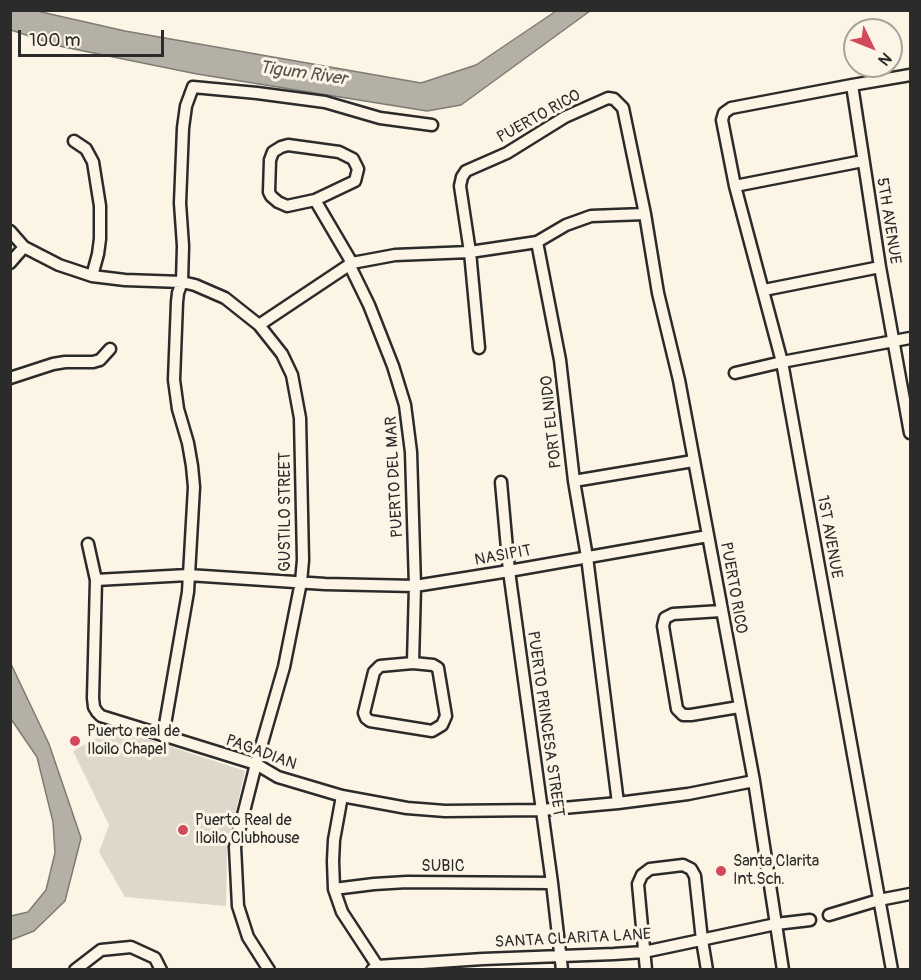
<!DOCTYPE html>
<html>
<head>
<meta charset="utf-8">
<style>
	body { margin:0 }
	#map { position:relative; width:921px; height:980px; overflow:hidden; background:#fcf5e5; font-family:Pangolin,sans-serif }
	canvas { display:block }
	.frame { position:absolute; inset:0; border:12px solid #2b2b2b; pointer-events:none }
	.north { position:absolute; left:843px; top:18px; width:60px; height:60px; box-sizing:border-box; background:#fcf5e5; border:2px solid #a8a49b; border-radius:50%; rotate:133deg; font-size:16px; font-weight:700; line-height:24px; text-align:center; color:#2b2b2b }
	.north::after { content:''; display:block; margin:auto; width:21px; height:27px; background:#d1495b; clip-path:polygon(50% 0,100% 100%,50% 72%,0 100%) }
	.scale { position:absolute; left:18px; top:30px; width:146px; height:27px; box-sizing:border-box; border:3px solid #2b2b2b; border-top:0; padding-left:8px; font-size:18px; line-height:21px; white-space:nowrap; color:#2b2b2b; -webkit-text-stroke:4px #fcf5e5; paint-order:stroke }
</style>
</head>
<body>
<div id="map">
<canvas width="921" height="980"></canvas>
<div class="frame"></div>
<div class="north">N</div>
<div class="scale">100 m</div>
</div>
<script>
const context = document.querySelector('canvas').getContext('2d');
context.lineJoin = 'round';
function paint(path, color) {
  context.fillStyle = color;
  context.fill(path, 'evenodd');
}
function toPath(rows) {
  const path = new Path2D();
  for (const r of rows) {
    path.moveTo(r[0], r[1]);
    for (let i = 2; i < r.length; i += 2) path.lineTo(r[i], r[i + 1]);
  }
  return path;
}
function stroke(path, color, width, dash) {
  context.strokeStyle = color;
  context.lineWidth = width;
  context.lineCap = dash ? 'butt' : 'round';
  context.setLineDash(dash || []);
  context.stroke(path);
}
function drawText(font, color, halo, rows, align = 'center') {
  context.font = font + ' Pangolin,sans-serif';
  context.lineWidth = 6;
  context.setLineDash([]);
  context.textBaseline = 'middle';
  context.strokeStyle = halo;
  context.fillStyle = color;
  for (const [text, x, y, turn = 0] of rows) {
    context.save();
    context.translate(x, y);
    context.rotate((+turn || 0) * Math.PI / 180);
    context.textAlign = isNaN(turn) ? turn : align;
    if (halo) context.strokeText(text, 0, 0);
    context.fillText(text, 0, 0);
    context.restore();
  }
}
paint(toPath([
	[114,728,245,771,227,850,226,906,125,897,99,852,109,825,73,751]
]), '#ded8ca');
const water = toPath([
	[11,10,37,11,125,31,421,83,476,65,556,11,590,11,461,105,427,111,197,74,59,46,11,30,11,10],
	[11,664,49,744,81,838,65,901,34,931,11,940,11,916,28,912,46,890,55,853,53,822,37,757,11,719,11,664]
]);
paint(water, '#b4b0a5');
stroke(water, '#7d7b74', 1.5);
const minor = toPath([
	[852,85,880,267,910,433],
	[74,141,86,149,93,162,100,206,100,239,98,254,92,276],
	[735,186,863,161],
	[315,200,355,181,358,169,353,159,339,152,288,145,281,147,273,152,270,160,269,192,271,196,278,202,287,206,315,200,352,263],
	[10,231,24,247,59,265,92,276,125,280,182,282,195,285,225,298,259,325,282,354,292,375,300,418,303,560,301,582,284,667,256,764,235,847,238,906,248,937,269,970],
	[537,242,560,360,574,481,693,461],
	[10,263,24,247],
	[349,264,369,305,393,366,405,405,411,452,415,586,413,663],
	[764,290,880,267],
	[259,325,352,263,395,255,470,252,537,242,566,225,591,216,645,214],
	[479,348,470,252,460,186,462,177,466,171,507,153,565,117,608,98,614,99,623,108,645,214,658,293,679,380,754,781,783,970],
	[735,373,782,362,910,338],
	[10,378,53,364,65,362,93,362,100,360,110,349],
	[574,481,587,557,618,803],
	[501,482,509,571,552,883,562,970],
	[708,536,509,571,415,586,325,584,188,575,96,580,93,698,94,707,97,712,101,716,256,764,278,777,342,796,407,808,445,811,541,810,618,803,688,794,754,781],
	[88,544,96,580],
	[721,611,673,614,665,618,663,626,677,709,683,715,691,715,739,707],
	[413,663,433,665,438,668,446,716,442,725,432,731,370,721,366,718,364,713,374,672,380,666,413,663],
	[163,736,188,592,194,487,192,466,188,443,178,409,174,380,177,302,178,293,182,282,183,246,180,203,183,128,186,106,193,87,257,93,325,102,380,118,432,125],
	[342,796,334,840,333,861,334,889,342,912,380,970],
	[334,889,374,884,407,882,552,883],
	[829,915,879,900,910,894],
	[75,970,101,950,131,947,155,958,161,970],
	[372,970,377,966,483,959,614,954,644,952,776,924,810,920],
	[646,970,638,884,642,875,650,869,683,865,691,869,695,876,702,940,707,970],
	[892,970,782,362,735,186,722,120,724,113,731,108,852,85,910,75]
]);
stroke(minor, '#2b2b2b', 15);
stroke(minor, '#fcf5e5', 10);
for (const [x, y, r, color] of [
	[75,741,6,"#d1495b"],
	[183,830,6,"#d1495b"],
	[721,871,6,"#d1495b"]
]) {
  const dot = new Path2D();
  dot.arc(x, y, r, 0, 2 * Math.PI);
  context.fillStyle = color;
  context.fill(dot);
  stroke(dot, '#fcf5e5', 2);
}
drawText('16px', '#2b2b2b', '#fcf5e5', [
	["PUERTO RICO",539,117,-29],
	["5TH AVENUE",888,221,81],
	["PORT ELNIDO",552,422,-96],
	["PUERTO DEL MAR",395,477,-93],
	["GUSTILO STREET",286,512,-90],
	["1ST AVENUE",829,537,80],
	["NASIPIT",503,556,-10],
	["PUERTO RICO",733,588,80],
	["PUERTO PRINCESA STREET",545,724,82],
	["PAGADIAN",261,753,20],
	["SUBIC",443,867],
	["SANTA CLARITA LANE",573,939,-3]
]);
drawText('16px', '#2b2b2b', '#fcf5e5', [
	["Puerto real de",87,732],
	["Iloilo Chapel",87,750],
	["Puerto Real de",195,821],
	["Iloilo Clubhouse",195,839],
	["Santa Clarita",733,862],
	["Int.Sch.",733,880]
], 'left');
drawText('italic 18px', '#545350', '#fcf5e5', [
	["Tigum River",303,74,8]
]);
</script>
</body>
</html>
